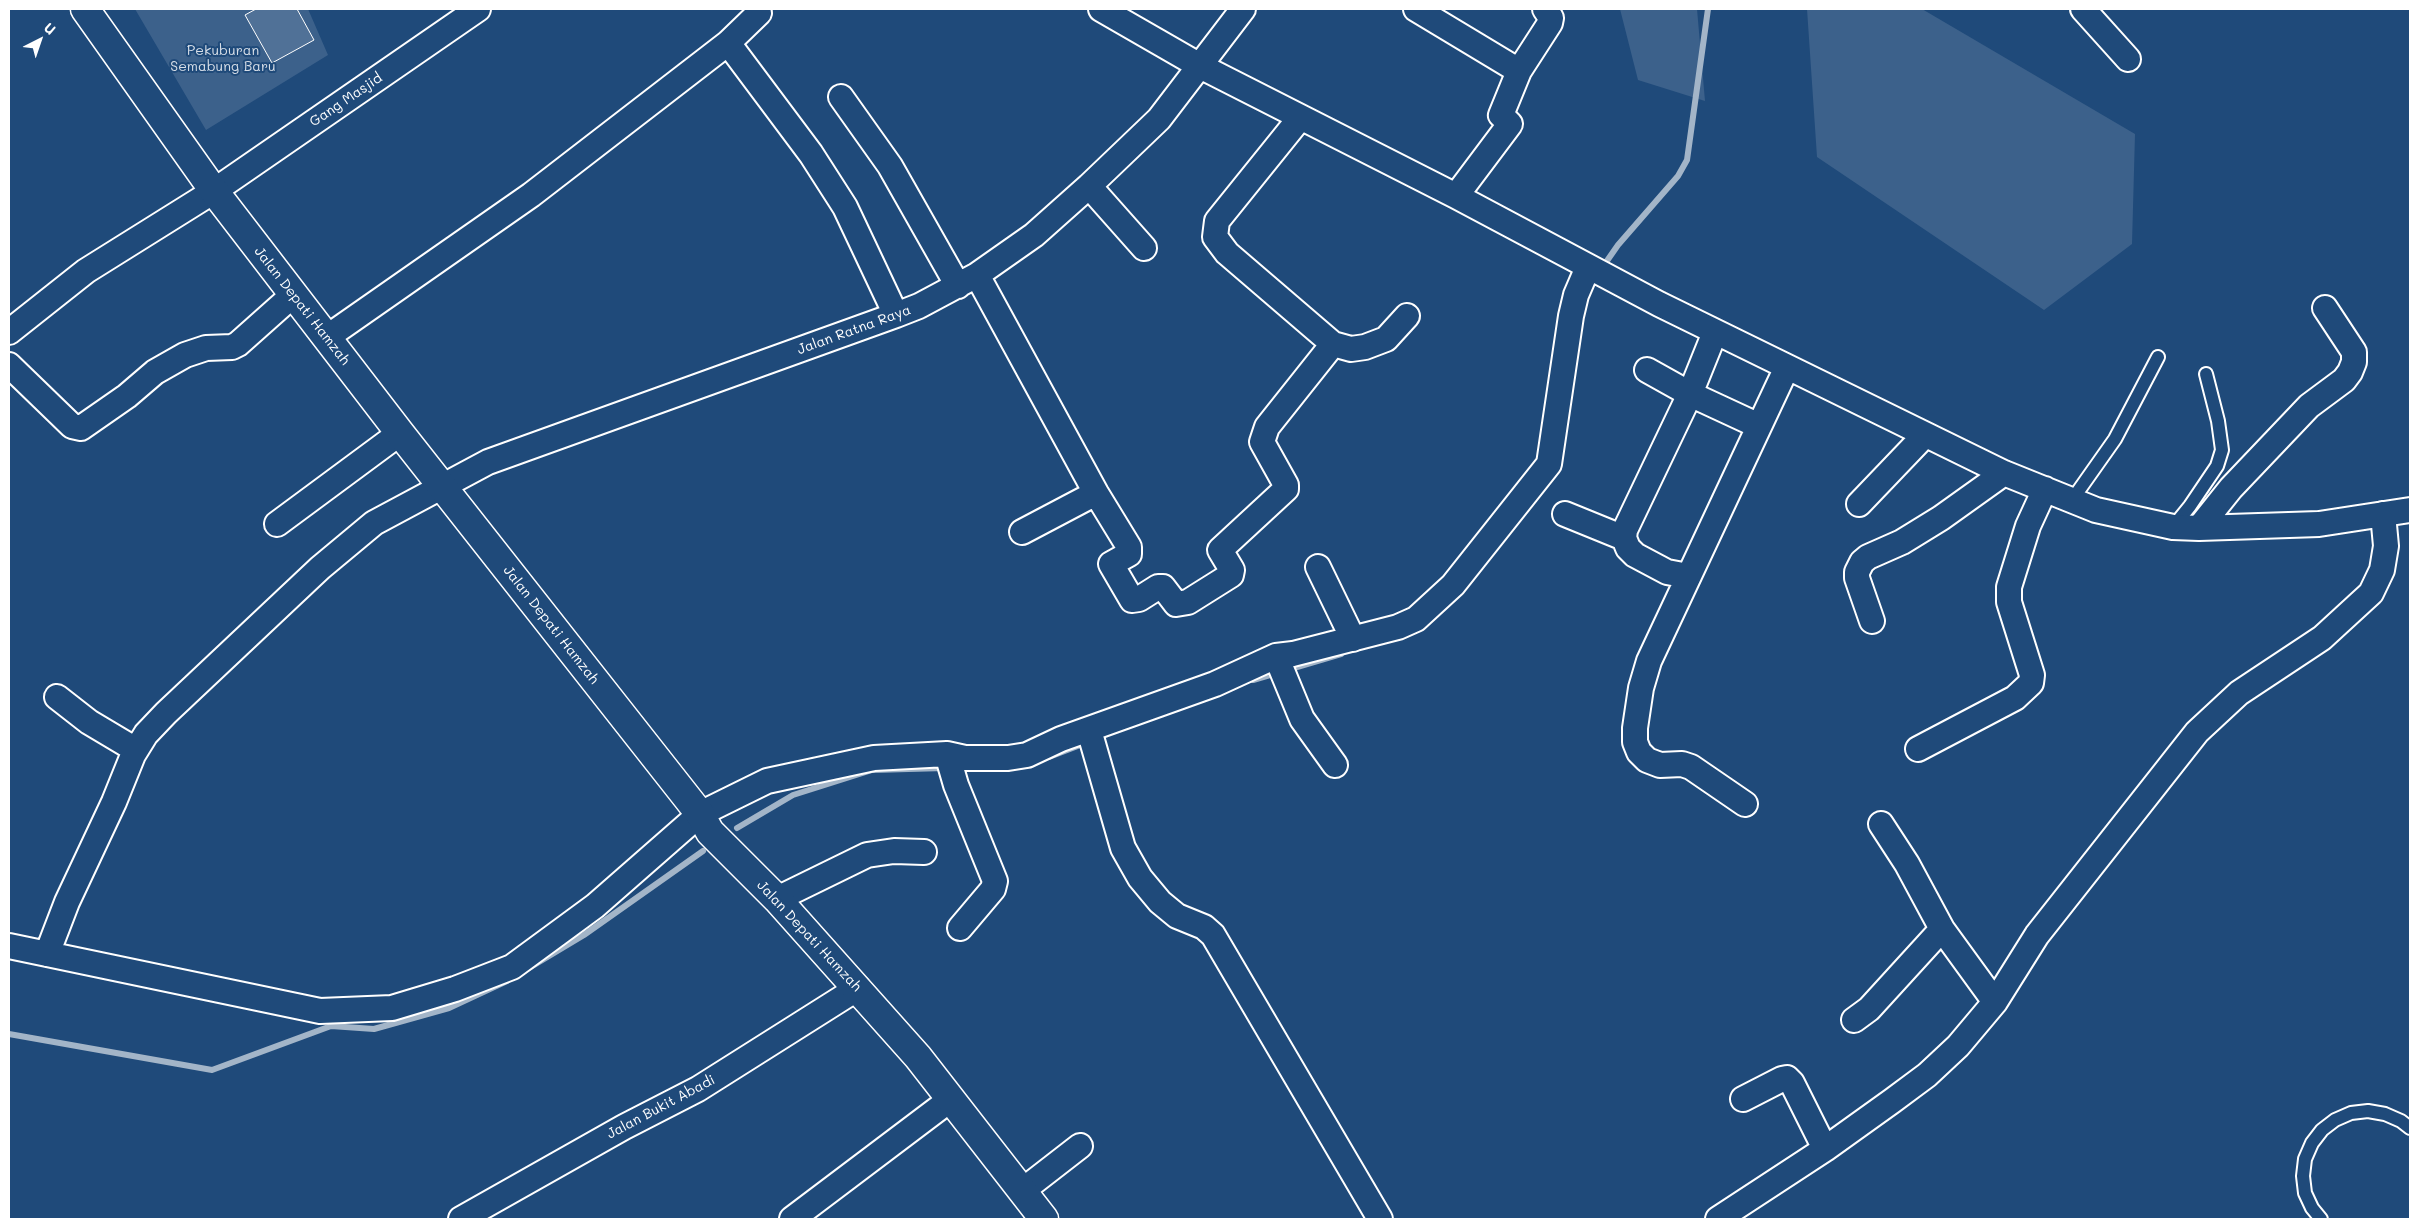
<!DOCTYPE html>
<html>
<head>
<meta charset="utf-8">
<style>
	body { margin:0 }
	#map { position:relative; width:2419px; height:1228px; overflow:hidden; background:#1f4a7a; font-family:Mali,sans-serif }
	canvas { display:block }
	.frame { position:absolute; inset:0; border:10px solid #fff; pointer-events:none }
	.north { position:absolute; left:15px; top:15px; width:50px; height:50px; -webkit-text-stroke:4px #1f4a7a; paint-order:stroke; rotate:41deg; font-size:14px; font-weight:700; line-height:20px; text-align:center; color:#fff }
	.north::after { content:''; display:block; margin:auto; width:18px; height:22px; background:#fff; clip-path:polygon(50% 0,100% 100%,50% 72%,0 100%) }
</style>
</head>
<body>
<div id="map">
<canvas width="2419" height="1228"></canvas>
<div class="frame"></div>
<div class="north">U</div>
</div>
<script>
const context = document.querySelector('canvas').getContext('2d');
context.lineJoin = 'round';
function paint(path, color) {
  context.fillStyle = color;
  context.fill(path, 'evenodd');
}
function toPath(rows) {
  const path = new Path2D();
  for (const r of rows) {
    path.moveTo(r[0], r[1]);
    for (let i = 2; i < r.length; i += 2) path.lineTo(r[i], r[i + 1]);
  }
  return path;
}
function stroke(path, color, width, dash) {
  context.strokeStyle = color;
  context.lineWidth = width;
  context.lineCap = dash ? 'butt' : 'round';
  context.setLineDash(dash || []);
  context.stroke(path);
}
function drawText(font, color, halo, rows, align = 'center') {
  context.font = font + ' Mali,sans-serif';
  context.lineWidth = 4;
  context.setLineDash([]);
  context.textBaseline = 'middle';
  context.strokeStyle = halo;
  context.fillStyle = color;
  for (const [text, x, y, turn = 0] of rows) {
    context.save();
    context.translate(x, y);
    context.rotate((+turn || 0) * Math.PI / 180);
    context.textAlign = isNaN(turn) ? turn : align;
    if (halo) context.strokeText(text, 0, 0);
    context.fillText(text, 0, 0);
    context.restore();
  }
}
paint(toPath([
	[135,9,308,9,328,55,206,130],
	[1620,9,1697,9,1705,101,1638,80],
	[1807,9,1922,9,2135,134,2132,244,2044,310,1817,157]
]), '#3c618b');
stroke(toPath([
	[1602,268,1618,245,1678,176,1687,160,1708,9],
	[1247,680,1251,679,1253,680,1341,654],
	[1049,757,1088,742],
	[737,828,793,795,872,770,945,768],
	[529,968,584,935,703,851],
	[9,1034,212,1070,331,1026,374,1029,449,1008,507,981]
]), '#a3b5c8', 6);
const building = toPath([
	[256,9,297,9,314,40,272,63,245,15,256,9]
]);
paint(building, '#507197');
stroke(building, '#fff', 1);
const lane = toPath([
	[2072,500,2115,439,2158,357],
	[2173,527,2190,506,2217,466,2222,450,2218,421,2206,374],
	[2321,1219,2312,1208,2305,1193,2303,1176,2305,1159,2312,1143,2322,1130,2335,1120,2351,1113,2368,1111,2385,1114,2401,1121,2410,1128]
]);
const street = toPath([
	[1101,9,1200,66,1456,196,1659,304,2004,473,2096,510,2173,527,2199,528,2319,524,2410,510],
	[1416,9,1519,71],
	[2083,9,2128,59],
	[728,43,811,154,845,207,896,315],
	[841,97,890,166,958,286],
	[1300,118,1217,221,1215,237,1227,253,1333,344,1351,349,1365,347,1386,339,1407,316],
	[1089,186,1144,248],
	[1456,196,1510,124,1501,115,1519,71,1550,23,1551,18,1545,9],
	[977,275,1096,493,1129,547,1129,554,1111,564,1132,600,1139,599,1158,587,1163,587,1176,604,1188,602,1231,575,1232,570,1220,550,1286,489,1286,485,1262,442,1267,427,1333,344],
	[9,332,86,271,214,191,478,9],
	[326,338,531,195,728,43,759,13,757,9],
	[9,365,72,426,81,428,127,396,155,372,185,355,206,348,232,347,238,344,293,295],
	[1647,370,1690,394,1759,426],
	[1859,504,1925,435],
	[1565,514,1624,538],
	[277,524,400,433],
	[2199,528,2231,488,2309,406,2344,380,2350,372,2354,362,2354,352,2325,308],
	[1022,532,1096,493],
	[1318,567,1353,639],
	[1688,576,1667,572,1635,555,1628,548,1624,538,1625,530,1690,394,1715,332],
	[1872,621,1857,578,1857,572,1862,562,1868,557,1902,542,1941,518,2004,473],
	[1276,656,1302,719,1335,765],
	[57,697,89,722,136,750],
	[1089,730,1123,848,1140,878,1160,902,1177,916,1204,927,1213,935,1380,1219],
	[1918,749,2015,698,2031,683,2032,675,2009,602,2009,587,2028,526,2045,489],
	[947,754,956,785,995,881,993,889,960,928],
	[1745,804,1691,767,1682,764,1660,765,1647,760,1639,752,1635,742,1635,728,1641,688,1649,661,1787,367],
	[1881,824,1907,864,1942,929,1995,1002],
	[777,899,867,855,894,851,924,852],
	[9,946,320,1011,392,1008,455,989,512,967,595,906,700,814,767,781,874,758,947,754,965,758,1008,758,1027,755,1061,739,1215,684,1276,656,1293,654,1398,627,1416,619,1453,585,1549,464,1571,316,1576,295,1588,267],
	[47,954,67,902,114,802,133,755,146,734,166,713,320,568,374,523,488,462,896,315,919,306,977,275,1034,235,1089,186,1159,119,1243,9],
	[1854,1020,1869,1009,1942,929],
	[1743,1099,1782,1079,1787,1078,1792,1083,1825,1149],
	[1022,1191,1080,1146],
	[461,1219,624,1127,698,1089,858,988],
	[792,1219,951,1099],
	[1718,1219,1825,1149,1892,1101,1927,1075,1958,1046,1995,1002,2037,935,2197,732,2239,693,2322,638,2371,593,2382,570,2386,546,2383,514]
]);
const secondary = toPath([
	[85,9,214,191,400,433,700,814,710,832,777,899,918,1057,1044,1219]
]);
stroke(lane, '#fff', 16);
stroke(street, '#fff', 28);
stroke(secondary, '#fff', 31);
stroke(lane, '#1f4a7a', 12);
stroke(street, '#1f4a7a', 24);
stroke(secondary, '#1f4a7a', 28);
drawText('14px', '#d8dfe8', '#1f4a7a', [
	["Pekuburan",223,51],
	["Semabung Baru",223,67]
]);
drawText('14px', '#fff', '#1f4a7a', [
	["Gang Masjid",346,100,-34],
	["Jalan Depati Hamzah",302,306,52],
	["Jalan Ratna Raya",854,330,-20],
	["Jalan Depati Hamzah",551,625,52],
	["Jalan Depati Hamzah",809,936,47],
	["Jalan Bukit Abadi",661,1107,-28]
]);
</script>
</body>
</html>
